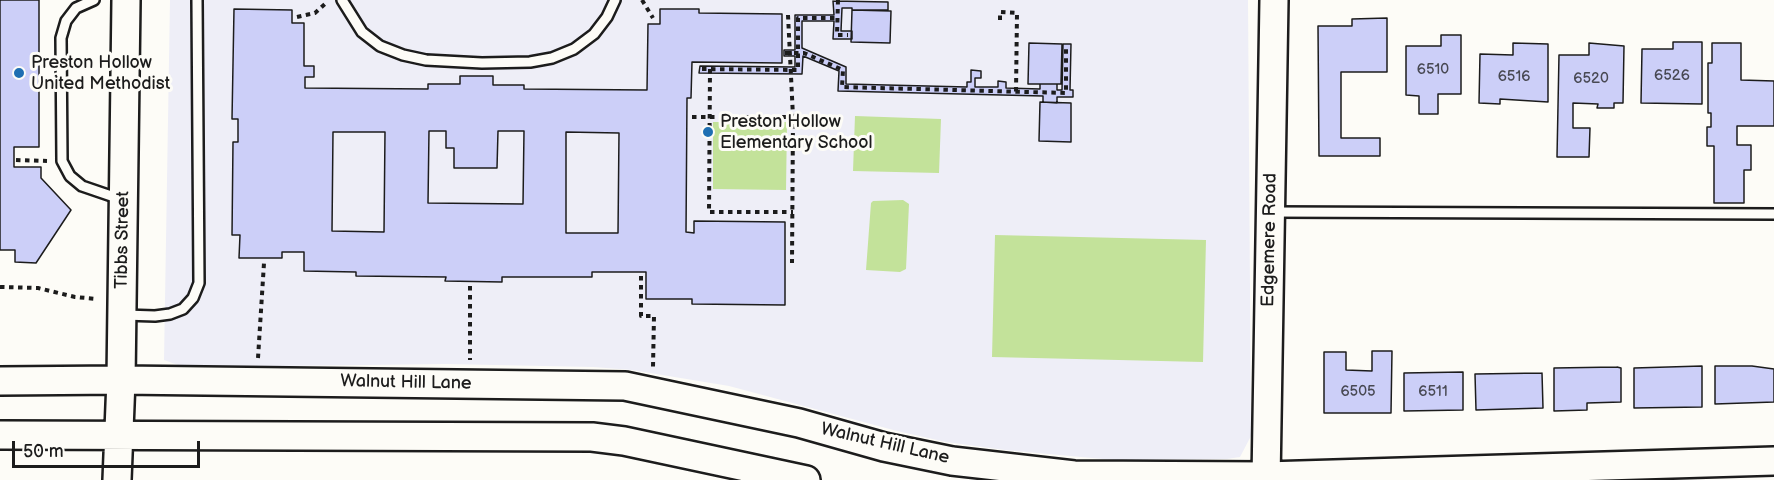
<!DOCTYPE html>
<html>
<head>
<meta charset="utf-8">
<style>
	body { margin:0 }
	#map { position:relative; width:1774px; height:480px; overflow:hidden; background:#fdfcf7; font-family:"Balsamiq Sans",sans-serif }
	canvas { display:block }
	.scale { position:absolute; left:12px; top:441px; width:188px; height:27px; box-sizing:border-box; border:3px solid #1c1c1c; border-top:0; padding-left:8px; font-size:18px; line-height:21px; white-space:nowrap; color:#1c1c1c; -webkit-text-stroke:4px #fdfcf7; paint-order:stroke }
</style>
</head>
<body>
<div id="map">
<canvas width="1774" height="480"></canvas>
<div class="scale">50 m</div>
</div>
<script>
const context = document.querySelector('canvas').getContext('2d');
context.lineJoin = 'round';
function paint(path, color) {
  context.fillStyle = color;
  context.fill(path, 'evenodd');
}
function toPath(rows) {
  const path = new Path2D();
  for (const r of rows) {
    path.moveTo(r[0], r[1]);
    for (let i = 2; i < r.length; i += 2) path.lineTo(r[i], r[i + 1]);
  }
  return path;
}
function stroke(path, color, width, dash) {
  context.strokeStyle = color;
  context.lineWidth = width;
  context.lineCap = dash ? 'butt' : 'round';
  context.setLineDash(dash || []);
  context.stroke(path);
}
function drawText(font, color, halo, rows, align = 'center') {
  context.font = font + ' "Balsamiq Sans",sans-serif';
  context.lineWidth = 6;
  context.setLineDash([]);
  context.textBaseline = 'middle';
  context.strokeStyle = halo;
  context.fillStyle = color;
  for (const [text, x, y, turn = 0] of rows) {
    context.save();
    context.translate(x, y);
    context.rotate((+turn || 0) * Math.PI / 180);
    context.textAlign = isNaN(turn) ? turn : align;
    if (halo) context.strokeText(text, 0, 0);
    context.fillText(text, 0, 0);
    context.restore();
  }
}
paint(toPath([
	[170,0,1248,0,1251,436,1240,457,1227,459,1114,460,1005,450,946,442,897,431,729,386,632,370,593,367,446,364,196,367,178,365,164,360]
]), '#eeeef7');
paint(toPath([
	[855,116,941,119,939,173,853,171],
	[713,122,787,122,786,190,713,189],
	[903,200,909,204,906,269,900,272,866,270,871,203,873,201],
	[995,235,1206,240,1203,362,992,357]
]), '#c3e29a');
const building = toPath([
	[0,0,39,0,39,147,14,147,14,167,41,167,41,178,71,210,36,263,15,262,15,250,0,250,0,0],
	[833,1,888,2,888,10,852,10,852,8,842,8,841,31,852,31,852,39,833,39,834,21,802,21,802,48,846,67,846,84,967,87,967,82,971,82,971,70,981,71,981,78,975,78,975,87,998,87,998,81,1006,82,1006,88,1040,89,1040,84,1057,84,1057,90,1062,90,1063,44,1071,44,1070,90,1073,90,1073,97,1057,97,1057,103,1043,102,1043,96,838,91,839,71,803,56,802,74,699,73,700,66,795,67,795,56,784,56,784,50,795,50,795,15,834,15,833,1],
	[234,9,292,10,292,23,304,23,304,66,314,66,314,77,305,77,305,88,428,89,428,84,460,84,460,76,493,76,493,85,524,85,524,89,647,90,648,24,660,24,660,9,699,9,699,13,782,14,782,63,692,62,691,98,687,98,686,232,694,233,694,221,785,222,785,305,692,304,692,299,646,299,646,272,592,272,592,277,502,277,502,282,445,281,446,277,356,276,356,272,304,271,304,252,282,252,282,258,239,258,240,235,232,235,233,142,238,142,238,119,232,119,234,9],
	[429,131,446,131,446,148,454,148,454,168,497,168,498,131,524,131,523,204,428,203,429,131],
	[333,132,385,132,384,232,332,231,333,132],
	[566,132,619,133,618,233,566,233,566,132],
	[852,10,891,11,890,43,851,42,852,10],
	[1387,18,1387,72,1341,72,1341,138,1380,138,1380,156,1319,156,1318,26,1352,26,1352,19,1387,18],
	[1441,35,1461,35,1461,94,1438,94,1438,114,1419,114,1419,96,1406,95,1406,46,1441,46,1441,35],
	[1673,42,1702,42,1702,104,1641,103,1642,49,1673,49,1673,42],
	[1029,43,1062,44,1061,84,1028,84,1029,43],
	[1513,43,1548,44,1548,102,1500,99,1500,104,1479,103,1480,54,1513,55,1513,43],
	[1589,43,1624,46,1623,103,1614,103,1614,108,1597,108,1598,104,1573,103,1573,128,1590,128,1589,157,1557,157,1559,55,1589,55,1589,43],
	[1712,43,1741,43,1741,80,1774,81,1774,126,1737,126,1737,145,1751,145,1751,170,1744,170,1744,203,1714,203,1714,146,1707,146,1707,127,1711,127,1711,113,1708,113,1708,63,1712,63,1712,43],
	[1040,102,1071,103,1071,142,1039,141,1040,102],
	[1372,351,1392,351,1391,413,1324,413,1324,352,1346,352,1346,370,1372,371,1372,351],
	[1702,366,1702,407,1634,408,1634,368,1702,366],
	[1715,366,1752,366,1774,369,1774,402,1715,404,1715,366],
	[1617,367,1621,368,1621,402,1587,403,1587,410,1554,411,1554,368,1617,367],
	[1463,372,1463,410,1404,411,1404,373,1463,372],
	[1542,373,1543,408,1476,410,1475,374,1542,373]
]);
paint(building, '#cccff8');
stroke(building, '#1c1c1c', 1.5);
const lane = toPath([
	[94,0,76,8,66,21,61,38,62,161,70,176,82,186,120,199],
	[342,0,362,32,380,46,403,55,426,60,482,63,530,62,552,58,574,49,594,34,607,17,615,0],
	[1273,212,1774,214],
	[124,315,155,316,170,314,183,309,193,298,199,283,197,0]
]);
const secondary = toPath([
	[0,381,121,380,625,386,799,423,884,447,952,461,1074,475,1266,476,1774,461],
	[0,435,592,437,624,441,806,480],
	[117,480,121,380,126,0],
	[1266,480,1274,0]
]);
stroke(lane, '#1c1c1c', 14);
stroke(secondary, '#1c1c1c', 32);
stroke(toPath([
	[642,0,653,18],
	[838,0,837,35,848,35],
	[788,15,793,117],
	[297,17,315,13,326,3],
	[1000,20,1000,12,1017,13,1016,92],
	[785,53,804,53,843,70,842,87,1066,93,1066,46],
	[702,69,798,70,798,18,837,18],
	[710,69,709,212,793,212],
	[692,117,793,117,792,263],
	[16,160,47,161],
	[641,276,641,316,654,316,653,367],
	[470,286,470,360],
	[0,287,38,288,75,297,97,299],
	[258,358,264,263]
]), '#1c1c1c', 4, [4.5, 4.5]);
stroke(lane, '#fdfcf7', 9);
stroke(secondary, '#fdfcf7', 27);
for (const [x, y, r, color] of [
	[19,73,6,"#1f6fb2"],
	[708,132,6,"#1f6fb2"]
]) {
  const dot = new Path2D();
  dot.arc(x, y, r, 0, 2 * Math.PI);
  context.fillStyle = color;
  context.fill(dot);
  stroke(dot, '#fdfcf7', 2);
}
drawText('15px', '#484953', null, [
	["6510",1433,70],
	["6526",1672,76],
	["6516",1514,77],
	["6520",1591,79],
	["6505",1358,392],
	["6511",1433,392]
]);
drawText('18px', '#1c1c1c', '#fdfcf7', [
	["Preston Hollow",31,63],
	["United Methodist",31,84],
	["Preston Hollow",720,122],
	["Elementary School",720,143]
], 'left');
drawText('18px', '#1c1c1c', '#fdfcf7', [
	["Tibbs Street",123,240,-89],
	["Edgemere Road",1270,240,-89],
	["Walnut Hill Lane",406,383,1],
	["Walnut Hill Lane",885,444,13]
]);
</script>
</body>
</html>
